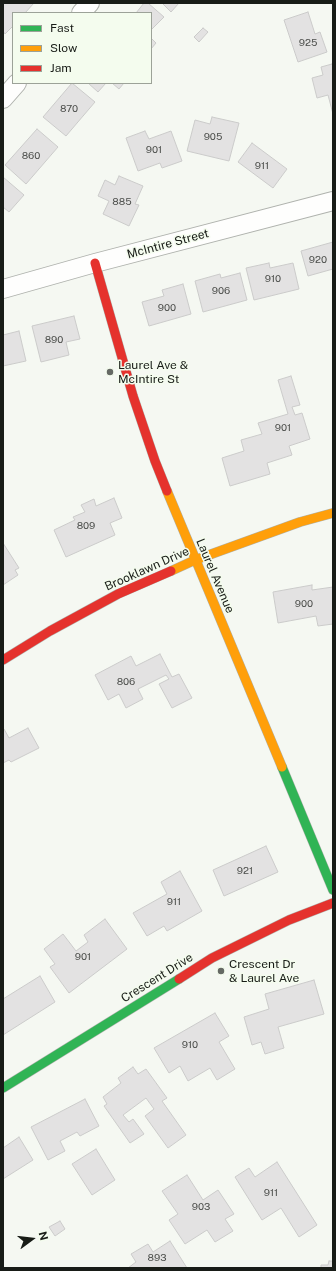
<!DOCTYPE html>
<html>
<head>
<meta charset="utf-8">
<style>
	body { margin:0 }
	#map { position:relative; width:336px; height:1271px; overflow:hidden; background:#f5f8f2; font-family:"Public Sans",sans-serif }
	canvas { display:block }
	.frame { position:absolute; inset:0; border:4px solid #181c17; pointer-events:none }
	.legend { position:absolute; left:12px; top:12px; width:140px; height:72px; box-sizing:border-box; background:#f4fcee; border:1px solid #9ca298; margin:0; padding:5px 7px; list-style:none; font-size:12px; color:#181c17 }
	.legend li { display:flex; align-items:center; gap:8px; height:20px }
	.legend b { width:20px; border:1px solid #9ca298 }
	.north { position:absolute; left:12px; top:1219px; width:40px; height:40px; -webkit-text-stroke:3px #f4fcee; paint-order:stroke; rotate:75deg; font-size:11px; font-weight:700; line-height:16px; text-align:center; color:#181c17 }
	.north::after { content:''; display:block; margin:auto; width:14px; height:18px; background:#181c17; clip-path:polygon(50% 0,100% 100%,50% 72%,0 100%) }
</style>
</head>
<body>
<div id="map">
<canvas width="336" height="1271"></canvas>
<div class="frame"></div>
<ul class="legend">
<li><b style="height:5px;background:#30b455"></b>Fast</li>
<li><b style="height:5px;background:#ff9f0a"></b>Slow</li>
<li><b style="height:5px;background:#e5322d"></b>Jam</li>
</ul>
<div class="north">N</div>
</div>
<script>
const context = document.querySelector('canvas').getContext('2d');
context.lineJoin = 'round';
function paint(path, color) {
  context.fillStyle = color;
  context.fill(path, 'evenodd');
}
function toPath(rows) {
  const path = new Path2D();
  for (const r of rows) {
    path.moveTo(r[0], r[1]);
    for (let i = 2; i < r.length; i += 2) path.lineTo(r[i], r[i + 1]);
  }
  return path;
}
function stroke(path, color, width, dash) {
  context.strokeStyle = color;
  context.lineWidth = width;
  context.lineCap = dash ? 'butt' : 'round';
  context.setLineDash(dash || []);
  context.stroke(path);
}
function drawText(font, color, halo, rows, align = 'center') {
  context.font = font + ' "Public Sans",sans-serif';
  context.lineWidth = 3;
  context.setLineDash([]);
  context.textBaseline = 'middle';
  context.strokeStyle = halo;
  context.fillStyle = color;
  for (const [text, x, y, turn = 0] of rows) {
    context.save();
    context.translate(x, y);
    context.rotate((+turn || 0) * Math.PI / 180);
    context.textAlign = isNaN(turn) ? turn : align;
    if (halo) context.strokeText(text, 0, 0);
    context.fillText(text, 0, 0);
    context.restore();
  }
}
const building = toPath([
	[3,3,34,3,25,13,13,13,13,26,5,34,3,31,3,3],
	[144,3,148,3,164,17,151,30,151,13,136,13,144,3],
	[162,3,179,3,171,12,162,3],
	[308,12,315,34,320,32,327,52,298,62,284,20,308,12],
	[203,28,208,32,199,42,194,37,203,28],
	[151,38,156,43,151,49,151,38],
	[332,64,333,66,333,114,328,95,317,98,312,78,323,75,321,67,332,64],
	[72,83,95,102,66,136,43,117,72,83],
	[88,83,106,83,98,92,88,83],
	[112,83,124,83,119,89,112,83],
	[212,117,239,123,229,161,187,151,195,120,210,124,212,117],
	[37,129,58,147,26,184,5,165,37,129],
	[145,131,149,139,171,131,182,161,162,168,160,163,138,171,126,138,145,131],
	[252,143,287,169,273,188,238,162,252,143],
	[119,176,143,186,135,204,139,205,129,226,103,214,109,201,98,196,105,180,115,185,119,176],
	[3,177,24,195,9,212,3,207,3,177],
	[333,242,333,269,308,276,301,251,333,242],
	[269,263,270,268,293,263,299,289,254,300,246,268,269,263],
	[240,273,247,300,203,312,195,281,220,274,221,278,240,273],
	[183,284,191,314,149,326,142,302,164,296,162,290,183,284],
	[74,316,80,339,66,342,69,355,41,362,32,326,74,316],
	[19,331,26,361,3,366,3,335,19,331],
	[291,376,300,405,292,407,295,415,302,413,310,439,289,446,292,455,267,463,270,474,230,486,222,458,244,451,241,440,262,434,258,423,288,414,278,380,291,376],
	[114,498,122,518,110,523,115,535,66,557,54,530,75,520,73,517,85,512,81,505,94,499,96,506,114,498],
	[3,543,19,568,15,570,18,575,3,585,3,543],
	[312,585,312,590,333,587,333,624,318,626,316,616,278,623,273,592,312,585],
	[160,654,172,677,179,674,192,698,172,708,159,684,169,679,166,675,138,689,143,699,126,708,119,694,108,700,95,675,131,656,136,666,160,654],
	[28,728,39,748,11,762,9,760,3,763,3,730,4,729,9,738,28,728],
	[266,846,278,872,224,896,213,870,266,846],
	[180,871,202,911,167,931,164,926,147,936,133,913,167,894,161,882,180,871],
	[105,919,127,949,69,993,50,967,55,964,44,949,63,934,76,951,88,942,84,935,105,919],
	[40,976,55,1002,3,1035,3,999,40,976],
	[314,980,324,1014,278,1027,284,1048,265,1054,261,1042,252,1045,244,1017,269,1009,265,994,314,980],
	[215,1013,229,1036,219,1042,235,1069,217,1080,210,1068,188,1081,180,1066,169,1073,154,1048,215,1013],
	[133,1067,138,1074,146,1069,167,1098,162,1101,186,1135,168,1148,145,1116,154,1109,146,1098,123,1115,129,1122,133,1119,144,1134,130,1143,104,1106,107,1104,103,1097,121,1083,118,1078,133,1067],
	[85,1099,99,1126,80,1136,77,1132,60,1141,65,1151,48,1160,31,1127,85,1099],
	[19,1137,33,1160,3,1179,3,1148,19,1137],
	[96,1149,115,1180,92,1195,72,1164,96,1149],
	[277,1162,317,1225,299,1237,281,1208,262,1220,235,1177,249,1168,255,1177,277,1162],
	[187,1175,203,1200,218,1190,234,1214,225,1219,233,1231,215,1242,207,1230,185,1244,169,1220,178,1214,162,1191,187,1175],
	[60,1221,65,1229,55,1236,49,1227,60,1221],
	[170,1241,187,1268,128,1268,136,1262,131,1254,148,1244,153,1252,170,1241],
	[329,1261,333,1261,333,1268,321,1268,321,1265,328,1265,329,1261]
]);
paint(building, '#e3e2e2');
stroke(building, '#cbcbca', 1);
const street = toPath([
	[81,13,90,3],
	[3,99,17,83],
	[3,289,95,263,333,201]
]);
const fast = toPath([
	[282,767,333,890],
	[3,1088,179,979]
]);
const slow = toPath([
	[167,491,282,767],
	[171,571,195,560,300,522,333,513]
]);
const jam = toPath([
	[95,263,133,396,155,461,167,491],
	[3,660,50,631,118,594,171,571],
	[179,979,212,958,289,920,333,903]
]);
stroke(street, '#afb2ad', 20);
stroke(fast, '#afb2ad', 10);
stroke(slow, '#afb2ad', 10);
stroke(jam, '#afb2ad', 10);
stroke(street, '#fefefd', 18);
stroke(fast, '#30b455', 9);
stroke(slow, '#ff9f0a', 9);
stroke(jam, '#e5322d', 9);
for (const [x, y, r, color] of [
	[110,372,4,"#656964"],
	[221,971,4,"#656964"]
]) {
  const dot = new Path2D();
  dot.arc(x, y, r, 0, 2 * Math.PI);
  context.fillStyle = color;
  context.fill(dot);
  stroke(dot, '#f4fcee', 1.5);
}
drawText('10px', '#4c4e4b', null, [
	["925",308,43],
	["870",69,109],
	["905",213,137],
	["901",154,150],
	["860",31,156],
	["911",262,166],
	["885",122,202],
	["920",318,260],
	["910",273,279],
	["906",221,291],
	["900",167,308],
	["890",54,340],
	["901",283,428],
	["809",86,526],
	["900",304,604],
	["806",126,682],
	["921",245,871],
	["911",174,902],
	["901",83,957],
	["910",190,1045],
	["911",271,1193],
	["903",201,1207],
	["893",157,1258]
]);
drawText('12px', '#181c17', '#f4fcee', [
	["McIntire Street",168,244,-15],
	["Brooklawn Drive",147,569,-24],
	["Laurel Avenue",215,576,67],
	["Crescent Drive",157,978,-32]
]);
drawText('12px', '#181c17', '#f4fcee', [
	["Laurel Ave &",118,365],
	["McIntire St",118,379],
	["Crescent Dr",229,964],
	["& Laurel Ave",229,978]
], 'left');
</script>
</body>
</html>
